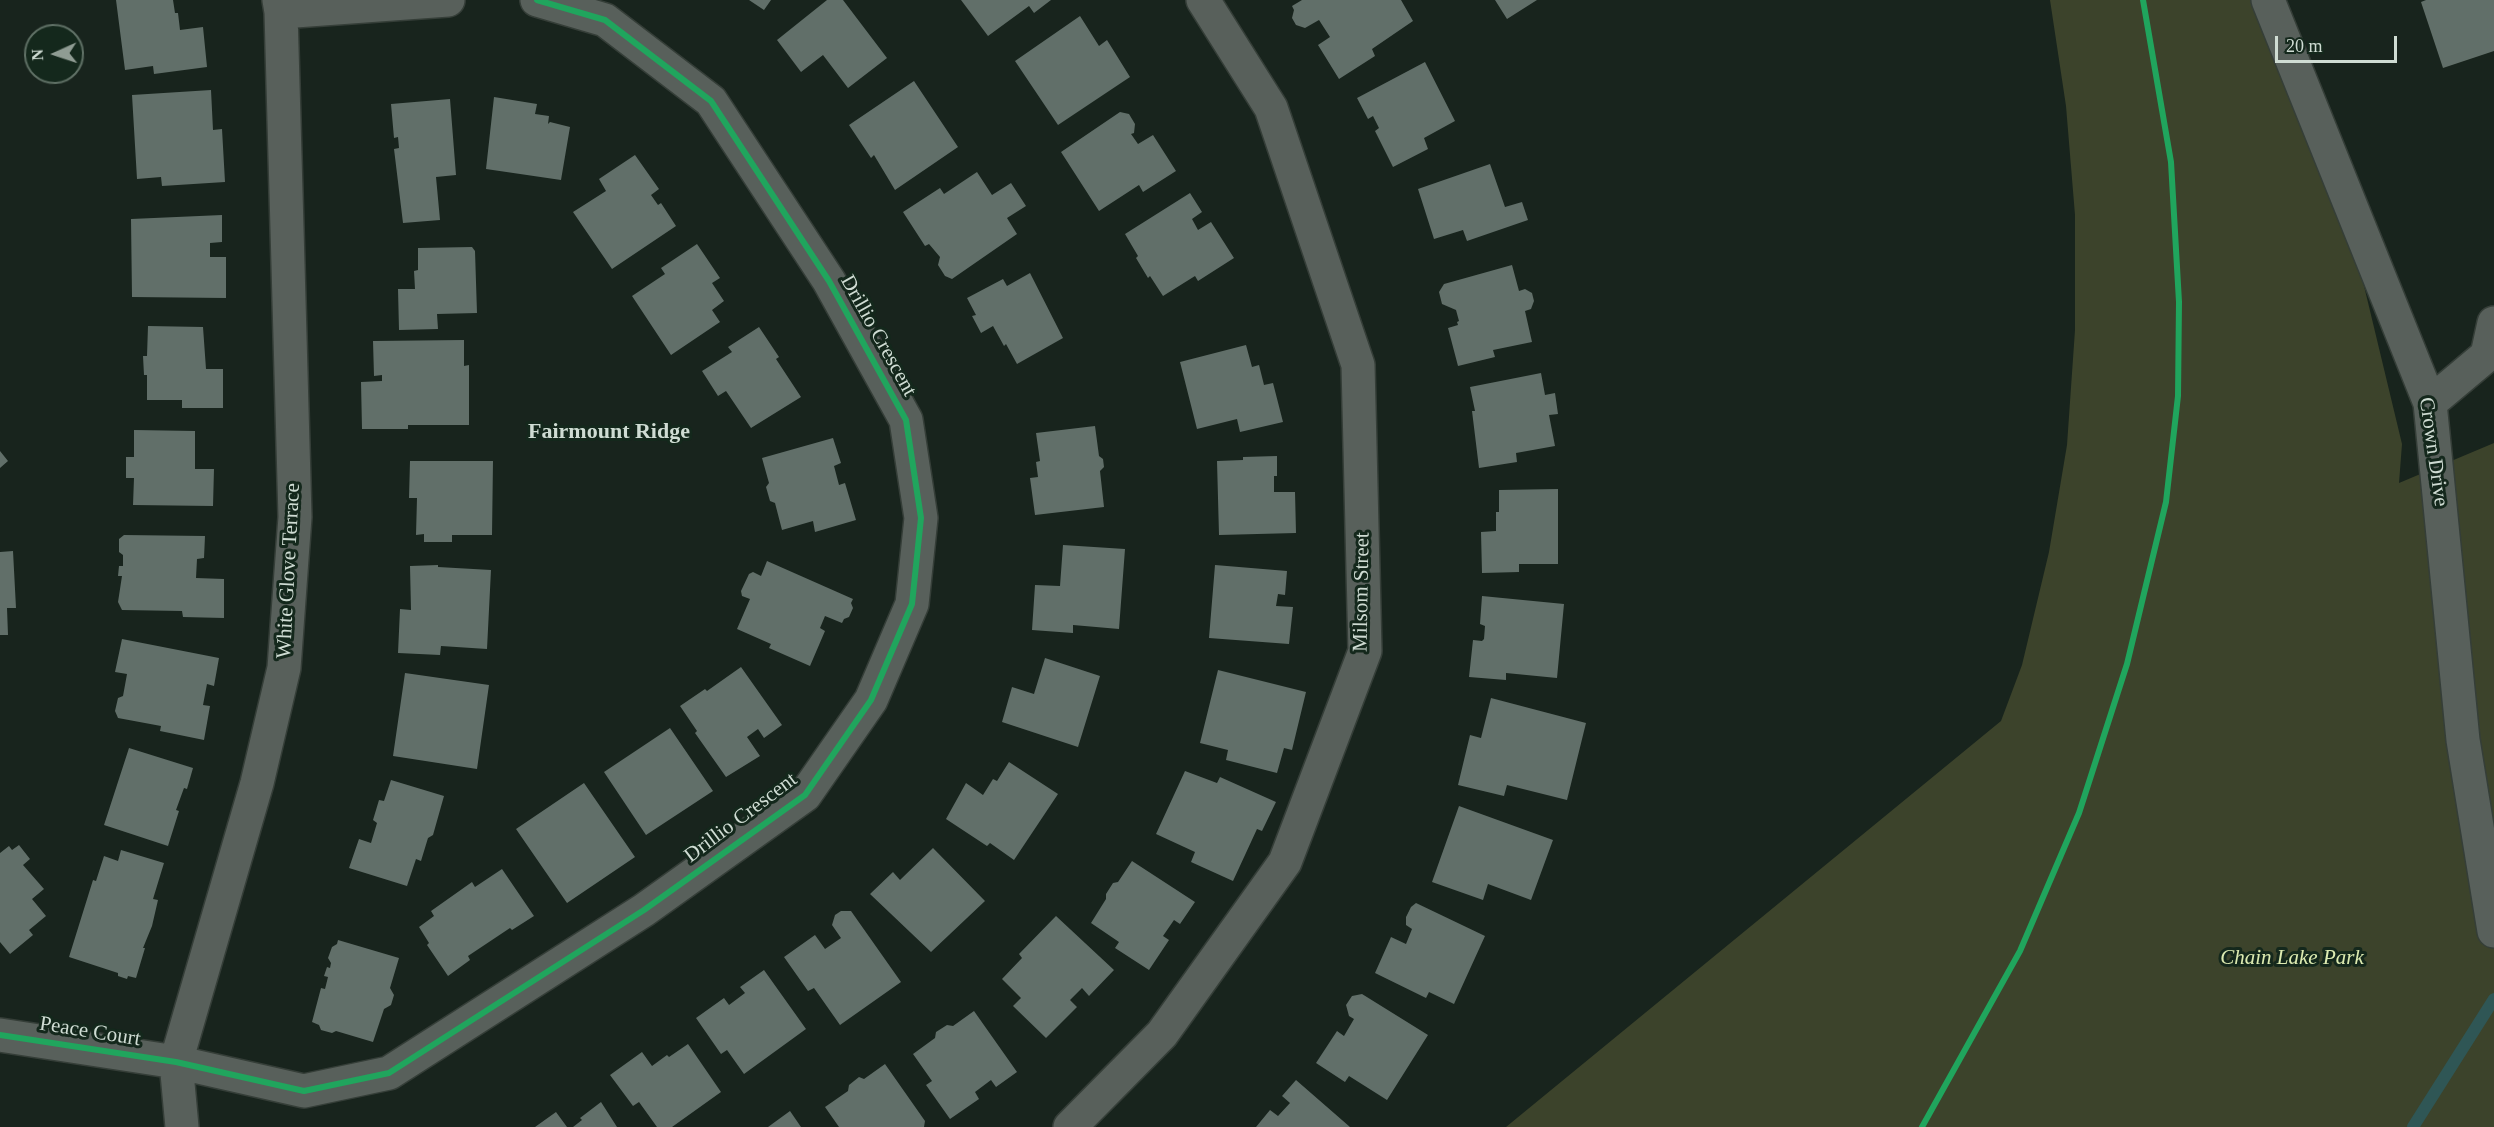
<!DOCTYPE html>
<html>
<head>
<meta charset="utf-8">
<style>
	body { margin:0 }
	#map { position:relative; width:2494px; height:1127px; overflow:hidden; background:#18241d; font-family:"Times New Roman",serif }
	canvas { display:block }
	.north { position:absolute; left:24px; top:24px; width:60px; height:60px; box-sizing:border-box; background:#14281c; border:2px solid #5f7065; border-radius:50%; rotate:267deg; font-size:16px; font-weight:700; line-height:24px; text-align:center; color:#cfdcd3 }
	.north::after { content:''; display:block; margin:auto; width:21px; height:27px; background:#8f9c93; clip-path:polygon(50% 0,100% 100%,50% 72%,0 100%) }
	.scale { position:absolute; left:2275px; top:36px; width:122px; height:27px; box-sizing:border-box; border:3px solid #cfdcd3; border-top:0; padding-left:8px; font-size:18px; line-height:21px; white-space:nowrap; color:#cfdcd3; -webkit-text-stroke:4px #14281c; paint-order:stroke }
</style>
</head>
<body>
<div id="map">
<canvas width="2494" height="1127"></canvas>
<div class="north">N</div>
<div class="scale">20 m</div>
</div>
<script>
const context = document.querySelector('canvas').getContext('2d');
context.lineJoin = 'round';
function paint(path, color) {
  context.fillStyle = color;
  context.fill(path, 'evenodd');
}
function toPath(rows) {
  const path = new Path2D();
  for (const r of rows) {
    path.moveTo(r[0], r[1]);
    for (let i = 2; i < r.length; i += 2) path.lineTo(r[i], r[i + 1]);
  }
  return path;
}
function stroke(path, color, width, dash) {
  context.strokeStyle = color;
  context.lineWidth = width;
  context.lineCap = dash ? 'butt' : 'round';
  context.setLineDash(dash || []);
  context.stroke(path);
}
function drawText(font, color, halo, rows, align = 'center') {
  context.font = font + ' "Times New Roman",serif';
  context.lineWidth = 6;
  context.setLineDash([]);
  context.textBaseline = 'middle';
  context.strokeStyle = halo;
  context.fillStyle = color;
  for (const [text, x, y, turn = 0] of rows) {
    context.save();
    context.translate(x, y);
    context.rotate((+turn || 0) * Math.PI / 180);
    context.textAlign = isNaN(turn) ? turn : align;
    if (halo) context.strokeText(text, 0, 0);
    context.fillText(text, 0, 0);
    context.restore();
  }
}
paint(toPath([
	[2050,0,2273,0,2316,86,2402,444,2399,483,2494,443,2494,1127,1506,1127,2001,721,2022,665,2049,552,2067,445,2075,330,2075,215,2066,106]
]), '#3c432b');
stroke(toPath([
	[2413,1127,2494,999]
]), '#2f5655', 12);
paint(toPath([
	[116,0,173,0,175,13,178,13,180,30,203,27,207,67,154,74,153,66,125,70],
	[749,0,771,0,764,10],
	[827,0,843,0,887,58,848,88,823,55,801,72,777,40],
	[961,0,1051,0,1034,13,1029,6,988,36],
	[1302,0,1401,0,1413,21,1372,49,1375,56,1339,79,1318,45,1330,37,1319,20,1305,28,1296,25,1292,18,1294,10,1292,6],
	[1495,0,1537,0,1507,19],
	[2426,0,2494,0,2494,51,2443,68,2421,2],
	[1080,16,1099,46,1107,40,1130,77,1058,125,1015,61],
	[1425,62,1455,121,1424,138,1428,149,1393,167,1375,131,1379,128,1373,116,1368,119,1357,98],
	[914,81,958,147,895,190,874,155,871,158,849,125],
	[211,90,213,130,222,129,225,182,162,186,161,177,137,179,132,95],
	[494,97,537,104,535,114,549,116,548,124,550,122,570,127,561,180,486,169],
	[450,99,456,175,436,177,440,220,403,223,394,149,399,148,398,137,394,138,391,104],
	[1120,112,1129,114,1135,124,1134,133,1131,134,1138,144,1153,135,1176,171,1143,192,1139,185,1099,211,1061,152],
	[635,155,659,189,651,195,658,205,661,203,676,226,612,269,573,212,606,191,599,179],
	[1490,164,1505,207,1522,202,1528,220,1467,241,1463,230,1434,239,1418,189],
	[977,172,992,195,1011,183,1026,206,1007,218,1017,234,952,279,945,276,938,265,940,257,929,244,925,246,903,212,940,188,944,194],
	[1190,193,1202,212,1192,219,1198,230,1211,222,1234,258,1198,281,1195,276,1163,296,1150,276,1148,278,1136,258,1138,256,1125,234],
	[222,215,222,242,210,243,210,257,226,257,226,298,132,297,131,219],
	[697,244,720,278,712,283,724,301,712,310,720,322,671,355,632,296,665,274,661,268],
	[472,247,475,251,477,313,437,314,438,329,399,330,398,289,415,289,414,271,418,270,418,248],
	[1512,265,1519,291,1525,289,1532,293,1534,301,1531,309,1525,311,1532,342,1493,350,1495,357,1458,366,1448,328,1458,325,1457,322,1459,321,1456,310,1442,304,1439,292,1444,284],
	[1030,273,1063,338,1017,364,1006,344,1004,346,993,326,981,333,972,316,976,315,967,298,1003,279,1007,286],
	[148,326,203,327,206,369,223,369,223,408,182,408,182,400,147,400,147,375,144,375,143,356,147,356],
	[759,327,779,357,776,359,801,397,751,428,726,391,718,396,702,371,732,352,728,347],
	[464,340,464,366,469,365,469,425,408,425,408,429,362,429,361,382,382,381,382,375,374,376,373,341],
	[1246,345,1252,367,1259,365,1264,385,1273,383,1283,422,1240,432,1237,419,1197,429,1180,362],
	[1541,373,1545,395,1555,393,1558,414,1549,415,1555,446,1516,453,1517,462,1479,468,1472,411,1475,411,1470,387],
	[1095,426,1099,456,1103,459,1104,467,1100,471,1104,507,1035,515,1030,478,1038,477,1036,462,1040,461,1036,433],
	[134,430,195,431,195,469,214,469,213,506,133,505,134,478,126,478,126,457,134,457],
	[833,438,841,463,834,466,839,485,845,483,856,520,815,532,813,521,782,530,775,503,770,501,766,487,769,483,762,458],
	[0,451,8,461,0,468],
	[1277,456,1277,476,1274,476,1274,492,1295,492,1296,533,1219,535,1217,461,1243,460,1243,457],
	[410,461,493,461,492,535,452,535,452,542,424,542,424,534,416,535,417,498,409,498],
	[1558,489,1558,564,1519,564,1519,572,1482,573,1481,532,1496,531,1496,512,1499,512,1499,490],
	[124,535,205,536,204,558,197,559,196,578,224,579,224,618,183,617,182,611,122,610,118,602,122,576,118,576,119,566,123,566,123,555,119,552,119,539],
	[1063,545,1125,549,1119,629,1073,625,1073,633,1032,630,1035,585,1060,586],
	[13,551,16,608,7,608,8,635,0,635,0,552],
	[767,561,853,599,851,603,853,608,849,617,844,619,842,623,825,616,820,628,825,631,810,666,769,648,771,644,737,629,750,599,742,596,741,591,749,574,753,572,761,576],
	[438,565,438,567,491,570,487,649,441,646,440,655,398,653,400,609,411,610,410,566],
	[1215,565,1287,571,1285,595,1278,594,1276,606,1293,607,1289,644,1209,638],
	[1482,596,1564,604,1557,678,1506,673,1506,680,1469,677,1473,640,1482,641,1484,639,1485,626,1480,624],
	[122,639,219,658,214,686,207,684,203,705,210,706,204,740,160,731,161,726,118,718,115,711,118,698,123,696,127,674,115,672],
	[1045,658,1100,676,1078,747,1002,722,1012,687,1034,694],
	[741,667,782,725,764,738,758,729,747,737,760,756,726,777,695,733,697,731,680,706,705,689,707,691],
	[1218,670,1306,692,1292,750,1284,748,1277,773,1226,760,1228,750,1200,743],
	[405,673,489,685,477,769,393,756],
	[1491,698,1586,723,1567,800,1507,785,1504,796,1458,785,1470,735,1481,738],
	[670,728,713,791,646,835,604,772],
	[129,748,193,768,187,789,184,788,176,810,179,811,168,846,104,825],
	[1009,762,1058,794,1014,860,990,843,987,846,946,819,966,783,983,795,993,779,997,781],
	[1185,771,1217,783,1220,777,1276,802,1262,831,1257,829,1233,881,1191,862,1195,852,1156,834],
	[391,780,444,796,433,835,428,838,421,861,416,859,407,886,349,868,359,839,371,843,377,823,373,820,379,800,384,801],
	[584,783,635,857,567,903,516,829],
	[1459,806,1553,840,1531,900,1488,884,1483,900,1432,882],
	[19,845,30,859,23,865,44,889,32,899,46,916,29,930,33,935,10,954,0,942,0,853,9,846,12,850],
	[933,848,985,901,931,952,870,894,893,872,900,880],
	[121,850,164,863,153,899,158,900,152,926,143,948,145,948,136,978,128,976,127,979,118,976,118,973,69,957,93,880,96,881,104,856,118,861],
	[1132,861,1195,902,1180,924,1174,920,1163,936,1169,940,1149,970,1115,948,1119,942,1091,923,1106,899,1106,894,1113,883,1118,882],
	[502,869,534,916,512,930,510,928,468,956,470,960,448,976,427,945,429,943,419,927,434,916,431,911,472,882,475,887],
	[1416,903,1485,936,1454,1004,1429,992,1426,998,1375,973,1391,937,1406,944,1412,929,1406,925,1406,917,1411,907],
	[841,911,851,911,901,982,840,1025,814,988,808,991,784,957,815,935,825,949,841,938,832,925,835,915],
	[1056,916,1114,970,1089,996,1082,988,1070,1000,1077,1007,1046,1038,1013,1006,1021,998,1002,979,1022,958,1019,954],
	[338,940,399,958,390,988,394,995,391,1005,384,1009,373,1042,336,1031,332,1033,321,1030,319,1025,312,1022,321,988,325,989,328,977,324,976,327,967,330,968,331,963,328,958,332,947,337,944],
	[764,970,806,1029,744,1074,727,1050,721,1054,696,1018,724,998,729,1005,745,993,740,987],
	[1362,994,1428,1035,1387,1100,1349,1076,1345,1082,1316,1063,1337,1031,1344,1036,1354,1019,1349,1016,1346,1005,1352,996],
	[974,1011,1017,1072,996,1087,991,1080,975,1092,979,1099,950,1119,926,1085,932,1081,913,1054,935,1038,936,1032,947,1025,953,1026],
	[688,1044,721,1092,672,1127,657,1127,639,1102,633,1106,610,1075,642,1052,652,1066,667,1055,669,1057],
	[885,1064,925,1121,924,1127,839,1127,825,1107,848,1091,849,1085,859,1077,864,1079],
	[1296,1080,1350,1127,1256,1127,1270,1110,1278,1116,1290,1103,1282,1096],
	[601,1102,617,1127,573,1127,582,1120,580,1118],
	[790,1111,801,1127,768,1127],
	[556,1112,567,1127,535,1127]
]), '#616f69');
const minor = toPath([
	[2268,0,2430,403,2463,740,2494,931],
	[281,12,448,0],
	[2430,403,2487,355,2494,323],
	[0,1035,176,1062,304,1091,389,1073,644,910,805,795,871,700,912,604,921,518,906,420,829,281,711,101,605,20,537,0],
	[182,1127,176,1062,257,783,284,668,295,517,281,12,279,0],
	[1070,1127,1162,1034,1285,862,1365,651,1358,365,1271,108,1203,0]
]);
stroke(minor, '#353e38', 36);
stroke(minor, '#58605b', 33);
stroke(toPath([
	[0,1035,176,1062,304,1091,389,1073,644,910,805,795,871,700,912,604,921,518,906,420,829,281,711,101,605,20,537,0],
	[1922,1127,2020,951,2079,813,2127,664,2166,502,2178,396,2179,302,2171,162,2143,0]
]), '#20a55d', 6);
drawText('21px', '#cfdcd3', '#14281c', [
	["Drillio Crescent",878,336,61],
	["Crown Drive",2433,452,82],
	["White Glove Terrace",289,571,-87],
	["Milsom Street",1362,592,-89],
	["Drillio Crescent",741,818,-37],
	["Peace Court",90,1032,9]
]);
drawText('italic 21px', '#ddebb1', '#14281c', [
	["Chain Lake Park",2292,958]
]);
drawText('bold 22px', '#cfdcd3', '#14281c', [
	["Fairmount Ridge",609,432]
]);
</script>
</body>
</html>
